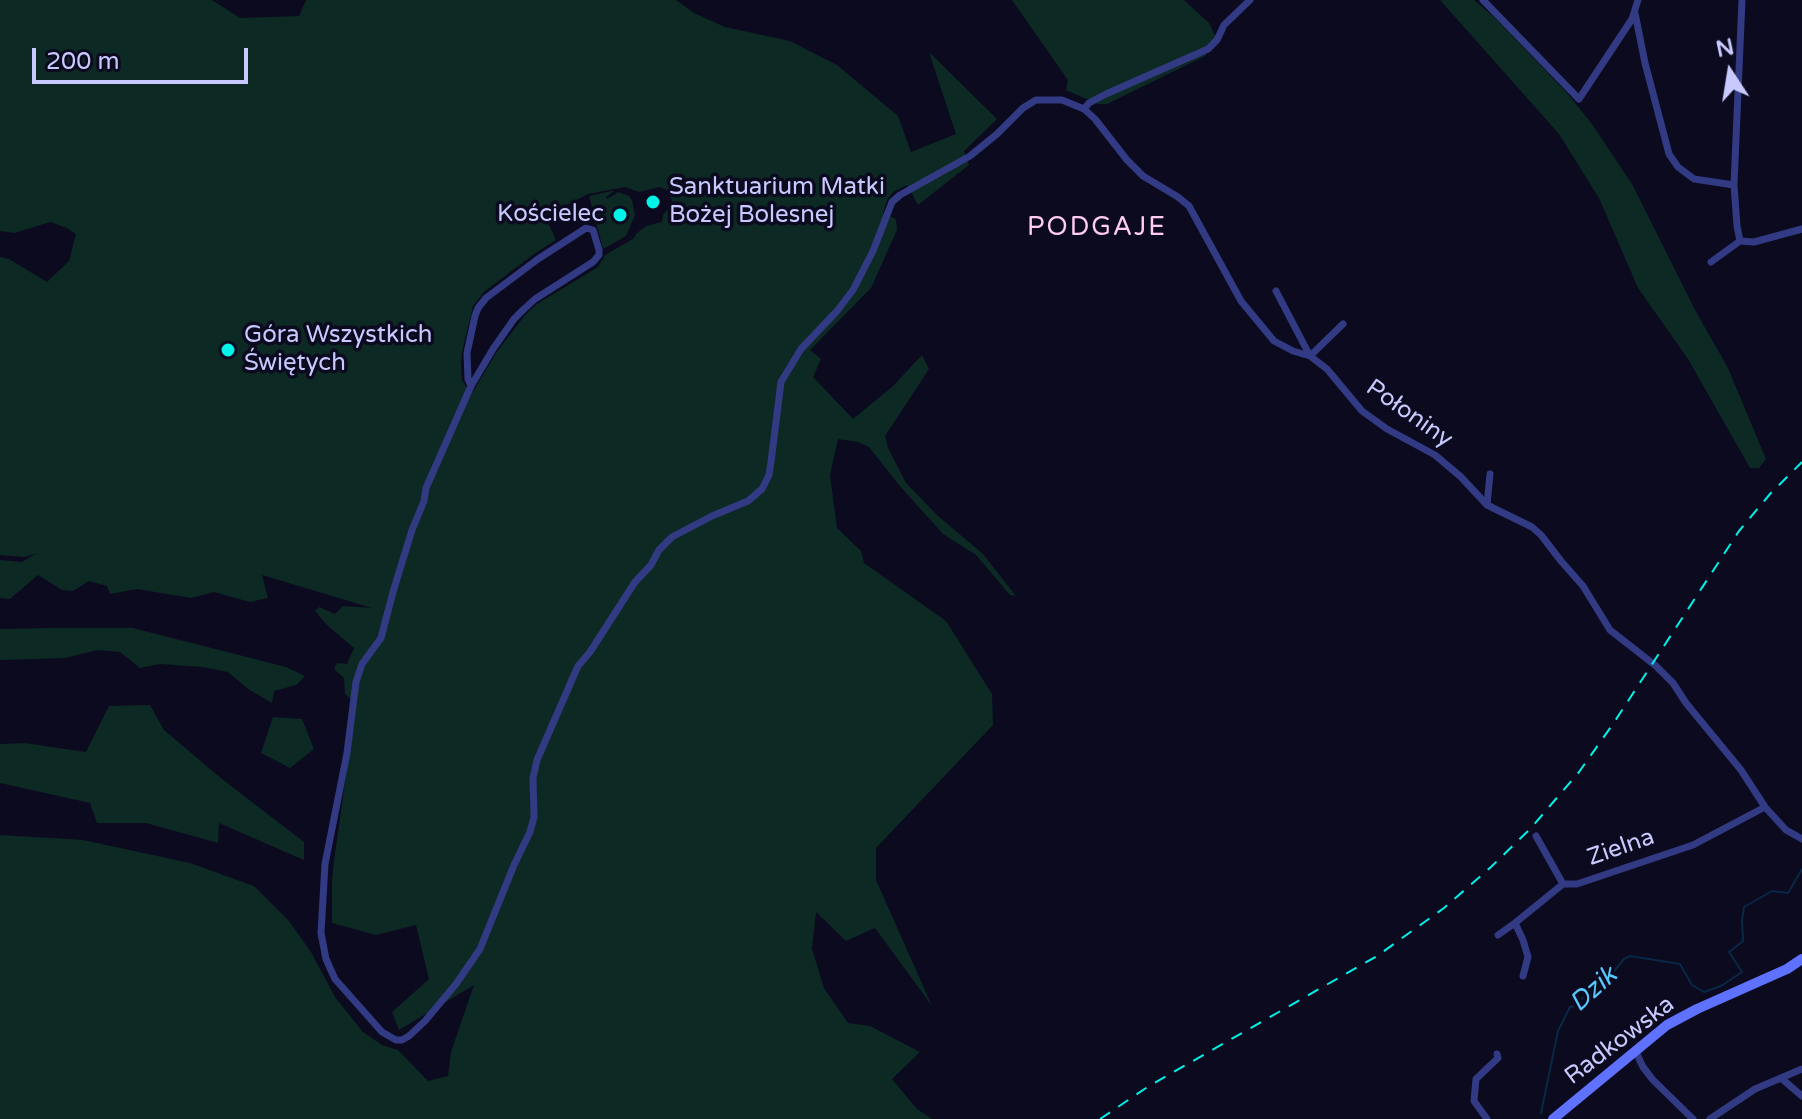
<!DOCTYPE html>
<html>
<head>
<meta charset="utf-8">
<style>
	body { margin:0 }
	#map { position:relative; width:1802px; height:1119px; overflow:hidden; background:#0b0a1f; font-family:"Varela Round",sans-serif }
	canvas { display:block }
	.north { position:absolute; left:1690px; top:32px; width:80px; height:80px; -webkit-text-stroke:6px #0b0a1f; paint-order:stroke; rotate:348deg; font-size:22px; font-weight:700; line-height:32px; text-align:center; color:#c8caff }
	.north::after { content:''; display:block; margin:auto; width:28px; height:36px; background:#c8caff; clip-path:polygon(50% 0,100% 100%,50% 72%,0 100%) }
	.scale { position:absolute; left:32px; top:48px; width:216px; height:36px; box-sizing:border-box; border:4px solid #c8caff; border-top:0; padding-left:10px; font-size:24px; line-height:28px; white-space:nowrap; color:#c8caff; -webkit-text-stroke:6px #0b0a1f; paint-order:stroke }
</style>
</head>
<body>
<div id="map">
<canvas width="1802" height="1119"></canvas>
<div class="north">N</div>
<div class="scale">200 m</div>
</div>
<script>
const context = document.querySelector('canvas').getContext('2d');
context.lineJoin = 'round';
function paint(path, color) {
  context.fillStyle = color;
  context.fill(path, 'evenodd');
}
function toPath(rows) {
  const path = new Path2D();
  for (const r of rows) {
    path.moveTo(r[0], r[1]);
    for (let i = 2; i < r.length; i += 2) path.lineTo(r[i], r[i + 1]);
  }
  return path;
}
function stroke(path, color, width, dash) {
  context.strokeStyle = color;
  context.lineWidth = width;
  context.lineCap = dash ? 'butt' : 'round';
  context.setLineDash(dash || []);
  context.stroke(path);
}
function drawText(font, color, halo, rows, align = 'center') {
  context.font = font + ' "Varela Round",sans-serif';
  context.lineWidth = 7;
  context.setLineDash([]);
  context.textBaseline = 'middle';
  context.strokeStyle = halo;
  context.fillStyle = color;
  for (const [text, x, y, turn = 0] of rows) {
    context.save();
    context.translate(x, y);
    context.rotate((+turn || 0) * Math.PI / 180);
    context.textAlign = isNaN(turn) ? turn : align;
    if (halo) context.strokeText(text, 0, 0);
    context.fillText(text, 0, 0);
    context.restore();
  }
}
paint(toPath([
	[0,0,212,0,240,18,299,16,306,0,676,0,694,13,725,27,790,41,837,65,898,116,911,152,956,134,929,52,997,119,964,151,969,165,918,205,907,185,893,192,887,200,883,213,896,219,897,230,871,288,810,350,821,359,813,377,853,419,892,387,922,355,929,369,885,436,888,448,906,483,937,515,983,554,1016,596,1010,595,976,555,943,534,899,485,869,447,858,442,838,439,830,475,837,528,861,551,864,563,946,621,992,694,993,725,876,848,876,880,932,1006,875,928,846,941,816,912,812,949,824,988,848,1023,870,1026,920,1052,892,1079,917,1109,932,1119,0,1119,0,835,83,840,190,863,254,886,289,921,311,952,335,997,363,1032,382,1045,398,1050,428,1081,448,1076,451,1052,474,985,399,1030,392,1012,429,979,416,925,376,935,332,923,332,881,334,861,356,704,345,694,344,678,334,669,337,663,347,664,354,648,327,625,315,611,319,607,335,614,343,606,372,608,262,575,268,598,250,602,214,592,191,598,137,589,110,594,107,586,89,581,73,591,62,590,38,575,10,599,0,598,0,560,22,562,37,553,25,557,0,555,0,257,9,259,47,282,69,261,76,234,67,228,50,222,15,233,0,231],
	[625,187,639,192,659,187,667,190,672,200,671,205,663,215,662,222,646,226,637,233,633,239,605,255,598,267,537,304,526,314,496,353,471,395,462,380,461,363,462,352,473,306,485,291,534,254,556,240,545,216,588,194],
	[1012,0,1184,0,1209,23,1217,40,1205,56,1107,104,1098,104,1066,90,1068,80],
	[1440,0,1474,0,1494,17,1567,93,1592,124,1632,184,1695,310,1728,368,1766,459,1759,468,1750,468,1688,359,1638,288,1599,198,1559,134],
	[612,191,614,191,606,197,607,199,618,192,629,196,632,200,635,215,626,236,603,249,589,196],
	[51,628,133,628,286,667,305,676,296,685,274,691,272,703,248,689,228,672,203,667,160,664,140,668,120,652,98,650,65,658,0,660,0,629],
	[150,705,164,730,222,779,304,842,304,860,219,823,218,843,146,823,97,823,90,803,0,783,0,744,24,743,86,752,109,706],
	[273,717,302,719,314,749,290,768,261,753]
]), '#0d2924');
stroke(toPath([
	[1541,1113,1558,1031,1570,1007,1576,1006,1581,999,1600,988,1624,959,1630,956,1680,964,1692,985,1704,992,1721,986,1742,972,1729,952,1743,941,1742,920,1744,907,1772,891,1788,893,1802,869]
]), '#082845', 2);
stroke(toPath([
	[1483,0,1579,99,1632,19,1638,0],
	[1742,0,1734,185,1737,226,1740,241,1754,242,1802,229],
	[1635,13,1645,63,1669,154,1678,167,1694,179,1734,185],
	[1084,109,1089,103,1106,94,1208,49,1217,40,1224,25,1250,0],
	[1711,262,1740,241],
	[1276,291,1310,356,1343,324],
	[471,386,468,379,467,353,475,316,478,308,486,298,538,259,583,230,586,228,593,230,599,250,599,255,593,262,535,299,524,309,514,319,493,349,471,386,426,488,424,501,412,530,393,592,381,638,362,664,356,682,347,753,325,864,321,933,326,959,335,979,382,1032,396,1040,402,1040,409,1036,425,1021,456,984,480,949,514,865,530,832,534,817,533,778,537,760,578,666,590,652,635,582,651,565,659,550,672,537,712,516,748,501,762,489,769,475,771,462,781,382,801,349,837,311,853,290,873,251,892,202,900,195,970,156,997,134,1023,108,1036,100,1062,100,1084,109,1095,119,1127,160,1143,176,1178,197,1189,206,1241,301,1274,341,1293,351,1310,356,1327,369,1362,411,1387,429,1435,455,1461,477,1487,505,1532,527,1541,535,1561,561,1583,586,1610,630,1656,666,1673,683,1686,703,1741,770,1765,807,1786,830,1802,839],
	[1487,505,1490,474],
	[1536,836,1563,884],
	[1515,923,1523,940,1528,957,1523,976],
	[1498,935,1515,923,1563,884,1577,884,1693,845,1765,807],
	[1635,1050,1643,1067,1653,1080,1693,1119],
	[1781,1078,1802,1096],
	[1487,1119,1474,1101,1476,1079,1498,1058,1497,1054],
	[1710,1119,1755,1089,1802,1069]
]), '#313a82', 7);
stroke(toPath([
	[1553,1119,1667,1025,1697,1009,1787,969,1802,959]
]), '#5f72ff', 10);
stroke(toPath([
	[1100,1119,1149,1086,1377,956,1444,908,1491,867,1531,828,1579,772,1613,724,1739,531,1770,494,1802,462]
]), '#00f3e8', 2, [12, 10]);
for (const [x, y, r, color] of [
	[653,202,8,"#00f3e8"],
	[620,215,8,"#00f3e8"],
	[228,350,8,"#00f3e8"]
]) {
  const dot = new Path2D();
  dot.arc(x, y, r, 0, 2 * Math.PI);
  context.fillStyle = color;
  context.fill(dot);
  stroke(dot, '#0b0a1f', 3);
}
drawText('24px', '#c8caff', '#0b0a1f', [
	["Sanktuarium Matki",669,188],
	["Bożej Bolesnej",669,216],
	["Kościelec",604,215,"right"],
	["Góra Wszystkich",244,336],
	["Świętych",244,364]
], 'left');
drawText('24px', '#c8caff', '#0b0a1f', [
	["Połoniny",1409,414,35],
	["Zielna",1621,848,-19],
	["Radkowska",1620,1041,-37]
]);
context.letterSpacing = '2px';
drawText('26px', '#ffcaf3', '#0b0a1f', [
	["PODGAJE",1097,228]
]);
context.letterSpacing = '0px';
drawText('italic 26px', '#56c9ff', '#0b0a1f', [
	["Dzik",1594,990,-42]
]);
</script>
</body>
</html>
